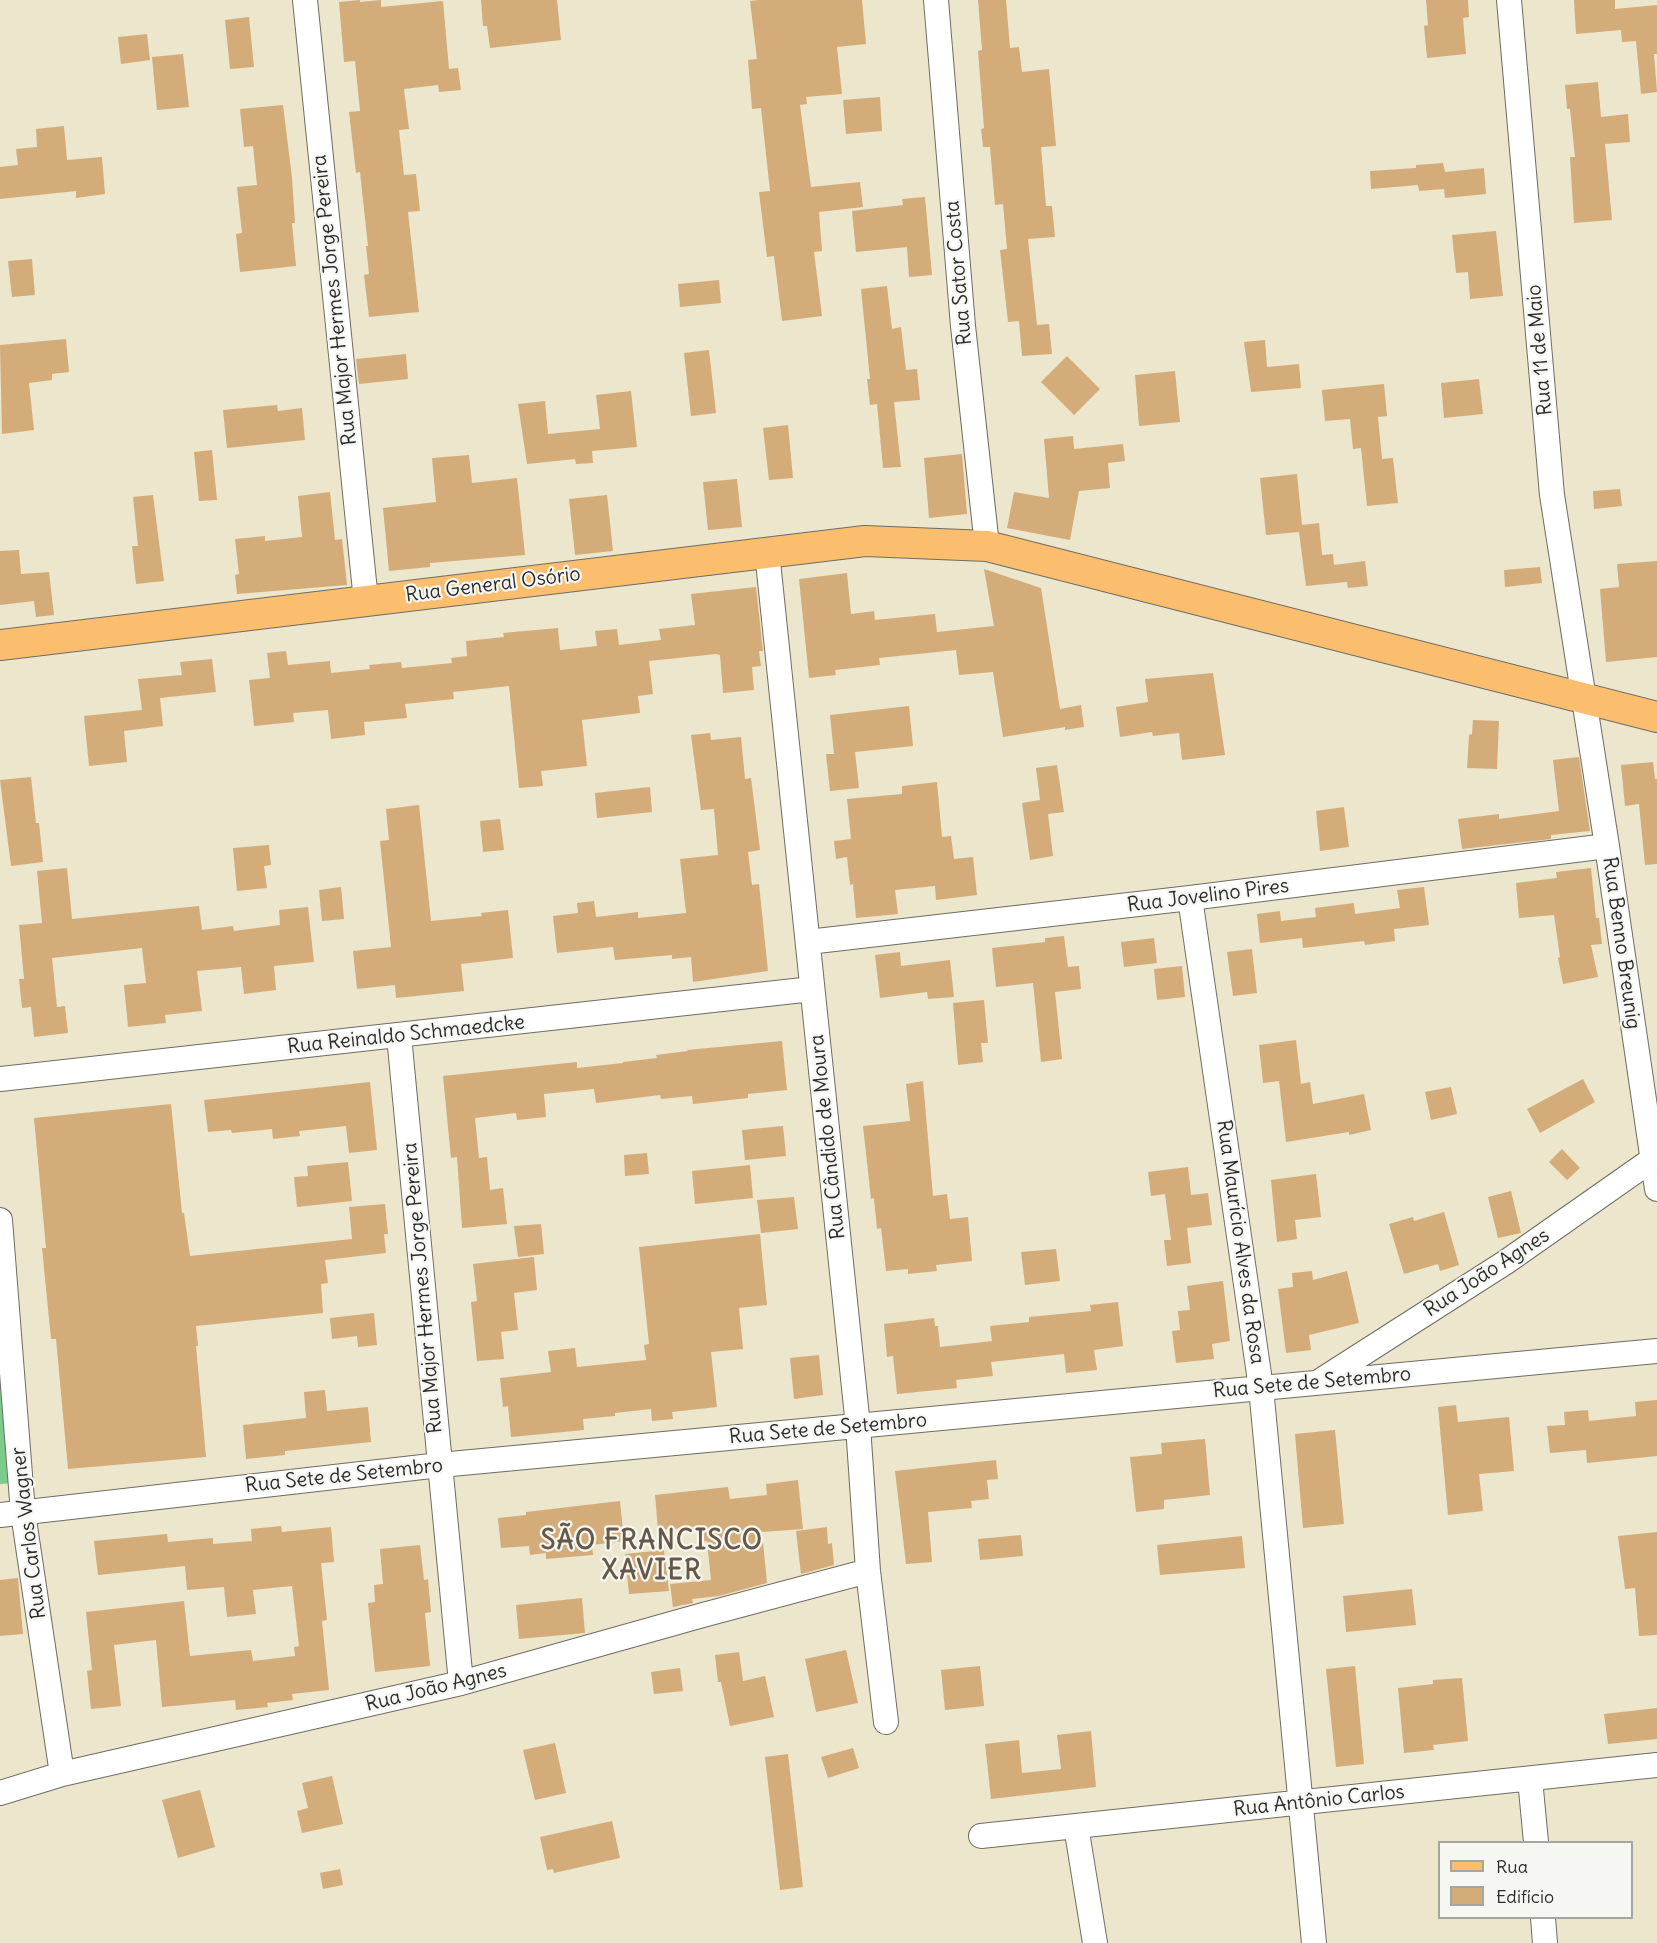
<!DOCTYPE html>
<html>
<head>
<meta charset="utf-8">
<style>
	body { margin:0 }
	#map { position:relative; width:1657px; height:1943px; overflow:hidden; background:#ebe6cc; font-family:Delius,sans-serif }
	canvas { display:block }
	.legend { position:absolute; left:1438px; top:1841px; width:195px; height:78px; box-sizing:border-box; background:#f6f6f2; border:2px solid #a5a5a2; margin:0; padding:8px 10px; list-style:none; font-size:18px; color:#2b2b2b }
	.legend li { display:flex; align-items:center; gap:12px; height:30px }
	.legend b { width:30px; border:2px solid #a5a5a2 }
</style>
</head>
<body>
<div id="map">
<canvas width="1657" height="1943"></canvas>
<ul class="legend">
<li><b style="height:8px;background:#fbbe6e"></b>Rua</li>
<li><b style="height:16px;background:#d4ac7a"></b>Edifício</li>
</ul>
</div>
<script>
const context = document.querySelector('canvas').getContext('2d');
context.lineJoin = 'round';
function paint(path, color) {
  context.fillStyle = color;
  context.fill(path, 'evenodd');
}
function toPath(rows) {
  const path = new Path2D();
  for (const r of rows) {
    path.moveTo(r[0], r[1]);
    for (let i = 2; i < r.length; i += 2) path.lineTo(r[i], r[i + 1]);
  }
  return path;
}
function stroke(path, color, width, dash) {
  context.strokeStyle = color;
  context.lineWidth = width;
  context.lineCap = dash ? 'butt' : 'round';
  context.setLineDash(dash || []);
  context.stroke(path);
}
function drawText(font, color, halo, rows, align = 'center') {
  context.font = font + ' Delius,sans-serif';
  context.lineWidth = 4.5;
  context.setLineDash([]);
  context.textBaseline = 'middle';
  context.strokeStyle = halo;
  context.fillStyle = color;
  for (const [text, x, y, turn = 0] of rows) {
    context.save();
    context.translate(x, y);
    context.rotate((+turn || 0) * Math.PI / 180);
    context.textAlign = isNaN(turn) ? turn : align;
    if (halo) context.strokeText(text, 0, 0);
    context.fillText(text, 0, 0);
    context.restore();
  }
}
paint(toPath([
	[0,1348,14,1483,0,1484]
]), '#7bcb8b');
paint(toPath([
	[360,0,360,2,381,0,381,7,443,1,449,69,458,68,461,90,439,92,438,85,404,89,409,129,399,130,404,175,416,174,420,211,408,212,419,312,369,317,364,275,369,274,366,246,368,246,360,172,356,173,349,112,360,111,355,61,344,62,339,2],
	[481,0,557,0,561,40,490,48,487,26,483,26],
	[759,0,862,0,866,44,837,47,842,94,806,97,807,104,800,105,811,187,860,182,863,207,819,212,822,251,814,252,822,316,782,321,774,256,767,257,759,192,770,191,761,108,752,109,748,60,757,59,750,1],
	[978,0,1006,0,1010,48,1019,47,1022,72,1049,69,1056,146,1041,147,1046,206,1052,206,1055,237,1028,239,1037,325,1049,324,1052,354,1022,356,1019,321,1008,322,1000,250,1007,249,1003,204,995,205,990,147,983,147,981,129,984,128,978,51,982,50],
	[1426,0,1468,0,1469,17,1463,18,1466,54,1427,58,1424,26,1428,25],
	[1574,0,1615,0,1615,9,1657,5,1657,54,1654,54,1657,92,1641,94,1636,41,1622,42,1621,30,1576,34],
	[249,17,254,67,230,69,225,20],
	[147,34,150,60,121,64,118,37],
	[183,54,189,107,157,110,152,57],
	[1598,82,1601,117,1628,114,1630,142,1605,144,1612,220,1574,223,1570,157,1575,157,1570,109,1567,109,1565,85],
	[880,97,882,131,846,134,843,100],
	[283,105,292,178,295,223,292,223,296,266,240,272,236,234,242,233,237,187,257,185,253,146,244,147,240,109],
	[64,126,67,160,102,157,105,194,76,198,76,191,0,199,0,167,18,165,16,149,37,147,36,129],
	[1443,163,1445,172,1484,168,1486,194,1445,198,1444,189,1419,191,1418,185,1371,189,1370,171,1416,168,1416,165],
	[925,197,932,275,909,277,907,247,856,252,852,211,903,205,902,199],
	[1496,231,1503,296,1470,299,1468,272,1456,273,1452,235],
	[32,259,35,295,12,297,8,261],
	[719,280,721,303,680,307,678,284],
	[887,286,892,329,901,327,906,370,917,369,920,400,894,402,901,467,883,468,877,404,870,405,867,379,870,379,861,289],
	[66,339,69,372,52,374,52,380,29,383,34,430,2,434,0,345],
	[1265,340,1267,367,1299,364,1301,388,1251,392,1244,342],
	[709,350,716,413,691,416,684,353],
	[406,354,408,379,359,384,356,359],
	[1067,356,1100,389,1074,415,1041,382],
	[1175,371,1180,422,1139,426,1135,375],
	[1479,379,1483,414,1444,418,1441,383],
	[1384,384,1387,416,1378,417,1382,459,1393,458,1398,503,1367,506,1361,448,1353,449,1350,419,1325,421,1322,390],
	[631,391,637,447,592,451,593,463,576,464,575,459,527,464,518,404,545,401,548,434,600,429,596,395],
	[277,405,278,411,302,408,305,440,227,448,223,410],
	[788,425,793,478,769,480,763,428],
	[1073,436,1074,449,1123,444,1125,461,1108,463,1110,488,1079,491,1070,540,1007,528,1014,492,1049,498,1044,439],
	[212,450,217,500,199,501,194,452],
	[962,454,967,514,929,518,924,458],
	[469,455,472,483,517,478,525,555,430,563,430,567,389,571,383,508,436,502,432,458],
	[1297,474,1302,525,1319,523,1322,555,1333,554,1334,565,1365,561,1368,586,1348,588,1347,582,1306,586,1299,532,1266,535,1260,478],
	[737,479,742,527,708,530,703,482],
	[1620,489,1622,506,1594,509,1593,491],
	[330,492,335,540,342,539,347,585,237,594,235,575,239,574,235,539,265,536,265,541,302,537,298,496],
	[153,495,164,581,136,584,132,546,138,546,133,497],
	[607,495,613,551,575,555,569,499],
	[19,550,21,574,49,572,54,615,36,617,34,601,0,605,0,551],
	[1657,561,1657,657,1606,662,1600,589,1619,587,1617,564],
	[1540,567,1542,583,1505,587,1504,570],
	[984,569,1041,588,1060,709,1081,705,1084,727,1065,730,1065,727,1003,737,993,672,959,675,956,650,879,658,880,665,835,670,836,675,809,678,799,579,847,573,851,614,874,611,875,620,935,614,937,632,994,626],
	[756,587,763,651,759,651,761,666,752,667,754,690,723,693,720,655,716,654,649,661,653,694,638,696,640,713,582,720,587,766,541,771,543,786,519,788,509,686,453,692,454,699,405,704,407,718,364,722,365,735,331,739,328,710,293,713,294,722,254,726,249,680,270,678,267,653,286,651,288,665,330,661,331,673,370,669,369,665,401,662,402,668,452,663,451,658,467,656,466,641,504,637,503,633,558,628,560,650,597,646,595,631,617,629,619,645,661,640,659,629,695,625,691,594],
	[212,659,216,692,160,698,163,726,124,731,127,762,89,766,84,716,142,710,138,679,182,675,180,662],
	[1213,673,1225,755,1182,760,1179,733,1153,736,1152,732,1120,737,1116,707,1148,702,1145,679],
	[909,706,913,746,855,752,859,788,830,791,826,754,834,754,830,715],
	[1473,720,1499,721,1497,769,1467,768,1469,735,1472,734],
	[710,733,711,740,741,737,745,779,751,778,760,850,748,852,752,885,759,884,768,971,693,982,691,957,672,959,672,955,615,960,613,947,557,953,553,916,578,913,577,903,594,901,596,917,638,912,638,918,686,913,680,859,718,855,714,809,701,810,691,735],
	[1579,757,1590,831,1551,835,1551,839,1462,849,1458,819,1499,814,1499,819,1559,811,1553,760],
	[1653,762,1655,779,1657,779,1657,864,1645,865,1639,804,1625,806,1621,765],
	[1057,765,1064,812,1048,814,1053,856,1030,860,1022,803,1040,800,1036,768],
	[31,777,36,823,39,823,43,862,11,866,0,780],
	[937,782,942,837,951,836,954,859,973,857,977,895,936,900,935,886,895,890,898,914,856,918,853,884,850,885,847,857,836,859,834,841,851,839,847,799,902,794,902,786],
	[650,787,652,812,597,818,595,793],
	[419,805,431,921,482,916,481,913,508,910,513,958,461,964,464,991,396,998,395,985,357,989,353,951,391,947,380,841,389,840,386,809],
	[1344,807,1349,847,1320,851,1316,811],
	[500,819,504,850,483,852,480,821],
	[269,845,271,865,264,866,267,888,237,891,233,848],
	[67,868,72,919,199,906,202,930,233,926,234,931,280,925,279,910,308,907,314,962,274,966,276,990,244,994,241,967,197,971,202,1011,165,1015,166,1023,128,1027,124,985,146,983,142,948,52,958,57,1007,65,1006,68,1033,34,1037,31,1007,22,1008,19,979,24,979,19,925,42,923,37,871],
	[1591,868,1596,918,1599,918,1602,944,1591,945,1598,977,1563,984,1558,958,1560,957,1554,915,1519,918,1516,883,1557,878,1556,872],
	[341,887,344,919,322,921,319,890],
	[1424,887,1429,925,1394,929,1395,941,1365,945,1364,941,1303,948,1302,938,1260,943,1257,914,1280,911,1281,921,1316,917,1315,908,1354,903,1355,914,1400,908,1397,890],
	[1064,936,1068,967,1079,966,1081,989,1055,992,1062,1059,1041,1062,1033,983,996,987,992,948,1045,942,1045,938],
	[1154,938,1157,963,1124,967,1121,942],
	[1252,949,1257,993,1233,996,1227,952],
	[900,952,901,966,950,960,954,997,928,999,927,992,880,998,875,955],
	[1182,966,1185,997,1157,1000,1154,969],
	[984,1000,988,1043,981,1043,983,1062,958,1065,953,1003],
	[1296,1040,1301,1084,1310,1082,1313,1104,1364,1094,1371,1130,1349,1135,1349,1132,1286,1142,1279,1081,1263,1083,1259,1045],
	[782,1041,787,1090,748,1094,748,1098,693,1104,692,1096,661,1099,660,1095,596,1103,594,1089,544,1094,546,1117,517,1120,516,1113,475,1118,479,1158,487,1157,490,1190,503,1188,507,1224,462,1228,457,1157,451,1158,443,1076,577,1062,577,1068,623,1063,623,1062,657,1058,656,1055,688,1051,687,1050],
	[1583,1079,1595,1102,1540,1133,1527,1109],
	[923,1081,933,1196,947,1194,950,1219,968,1217,972,1261,936,1265,937,1271,908,1274,908,1269,886,1271,881,1228,877,1229,874,1198,871,1199,863,1126,910,1121,906,1084],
	[370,1082,377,1150,349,1153,346,1126,299,1131,300,1136,273,1139,272,1129,232,1133,231,1130,208,1132,204,1100],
	[1451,1087,1457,1114,1431,1120,1425,1092],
	[171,1104,182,1213,184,1213,190,1256,352,1239,349,1207,385,1204,388,1234,384,1234,386,1253,325,1260,328,1283,321,1284,323,1313,196,1326,198,1346,196,1346,206,1457,68,1469,56,1339,51,1339,42,1248,46,1248,34,1118],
	[783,1126,786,1156,745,1160,742,1130],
	[1562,1149,1580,1168,1567,1180,1549,1162],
	[647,1153,649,1174,625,1176,624,1155],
	[348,1162,352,1201,297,1207,294,1177,308,1176,307,1166],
	[750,1165,753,1198,695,1204,692,1171],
	[1188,1167,1191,1195,1208,1193,1212,1225,1187,1228,1191,1263,1167,1266,1164,1240,1171,1240,1165,1194,1151,1196,1148,1172],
	[1316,1174,1321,1217,1295,1220,1297,1239,1277,1242,1271,1180],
	[1511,1191,1521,1233,1498,1238,1488,1197],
	[794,1197,798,1229,761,1233,757,1200],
	[1444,1212,1459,1265,1440,1271,1438,1264,1404,1274,1389,1224,1413,1217,1414,1221],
	[541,1224,544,1254,518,1257,514,1226],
	[760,1234,767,1305,739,1308,743,1349,711,1352,717,1407,672,1412,673,1419,652,1421,651,1409,615,1413,615,1416,583,1419,584,1430,511,1437,508,1406,503,1407,500,1378,551,1372,548,1351,575,1348,577,1367,646,1360,644,1345,649,1344,639,1247],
	[1056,1249,1060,1281,1025,1285,1021,1252],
	[534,1257,537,1290,514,1293,518,1330,501,1332,504,1359,477,1361,471,1302,477,1301,473,1264],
	[1312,1271,1313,1280,1347,1271,1359,1323,1309,1335,1311,1350,1286,1353,1278,1289,1293,1287,1292,1273],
	[1223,1281,1230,1341,1212,1344,1214,1359,1176,1363,1172,1331,1180,1330,1178,1311,1190,1310,1187,1286],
	[1118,1302,1123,1346,1094,1350,1097,1370,1066,1373,1064,1354,991,1362,993,1376,956,1380,957,1388,897,1394,893,1356,887,1357,884,1324,934,1318,935,1326,938,1326,940,1347,992,1341,990,1326,1029,1322,1029,1317,1091,1311,1090,1305],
	[374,1313,377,1345,358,1347,357,1336,332,1339,330,1318],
	[819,1355,823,1395,794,1399,790,1358],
	[325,1390,327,1411,368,1407,371,1442,285,1451,285,1455,246,1459,243,1425,306,1418,304,1392],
	[1657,1400,1657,1456,1587,1463,1586,1450,1550,1453,1547,1426,1565,1425,1564,1412,1588,1410,1589,1421,1636,1416,1635,1402],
	[1456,1405,1458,1422,1509,1417,1514,1471,1479,1474,1483,1511,1448,1515,1438,1407],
	[1335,1430,1344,1524,1303,1528,1295,1434],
	[1205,1439,1210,1495,1164,1500,1164,1509,1136,1512,1130,1457,1162,1454,1161,1443],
	[996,1460,998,1479,987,1480,989,1499,971,1501,972,1508,928,1512,932,1562,906,1564,895,1471],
	[798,1480,803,1529,762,1532,767,1583,719,1596,692,1599,693,1603,673,1607,670,1584,711,1580,707,1541,701,1542,699,1527,658,1530,655,1495,728,1487,730,1499,767,1495,766,1484],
	[620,1501,624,1541,592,1545,593,1555,546,1559,546,1553,530,1555,529,1546,501,1548,498,1518,526,1515,526,1512],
	[281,1526,282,1532,331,1527,334,1562,321,1563,327,1620,322,1621,329,1690,292,1694,293,1700,267,1703,268,1707,236,1710,235,1700,162,1707,156,1640,114,1645,121,1706,91,1709,87,1671,92,1670,86,1612,184,1601,190,1656,251,1650,253,1661,295,1656,294,1647,299,1646,292,1586,253,1590,256,1614,227,1617,224,1587,187,1590,185,1566,98,1575,94,1541,167,1534,168,1542,213,1538,213,1544,252,1541,251,1529],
	[827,1527,828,1544,832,1543,834,1565,801,1574,796,1531],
	[1657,1532,1657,1635,1639,1636,1635,1588,1625,1589,1618,1536],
	[1021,1535,1023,1556,980,1560,978,1539],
	[1242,1536,1245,1568,1160,1575,1157,1545],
	[420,1545,424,1580,428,1579,431,1612,425,1613,430,1666,375,1672,368,1603,375,1602,374,1585,383,1584,380,1549],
	[664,1550,669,1591,629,1594,625,1554],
	[18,1578,23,1634,0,1636,0,1580],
	[1412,1589,1416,1625,1346,1632,1343,1596],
	[582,1598,585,1633,519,1639,516,1605],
	[846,1650,858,1703,816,1712,805,1659],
	[739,1652,743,1681,765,1676,774,1717,730,1726,721,1682,718,1682,715,1655],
	[980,1666,984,1706,945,1710,941,1670],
	[1355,1666,1364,1764,1336,1767,1326,1669],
	[680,1668,683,1691,654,1694,651,1672],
	[1462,1678,1468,1741,1433,1745,1434,1750,1404,1753,1398,1688,1433,1684,1433,1680],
	[1657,1708,1657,1739,1608,1744,1604,1714],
	[1091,1731,1096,1787,991,1799,985,1744,1019,1740,1022,1773,1061,1769,1057,1735],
	[555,1743,566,1793,535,1800,523,1750],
	[853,1748,859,1768,828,1778,821,1757],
	[788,1754,803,1887,780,1890,765,1757],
	[332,1776,343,1824,302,1833,297,1811,308,1808,302,1783],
	[200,1790,215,1847,178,1858,162,1800],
	[612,1821,620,1858,554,1873,553,1869,547,1870,540,1837],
	[340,1869,343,1885,323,1889,320,1873]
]), '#d4ac7a');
const minor = toPath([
	[305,0,366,601],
	[936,0,963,326,987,546],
	[1509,0,1552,495,1607,846,1657,1189],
	[767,552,858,1426,868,1571,886,1722],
	[1190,898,1261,1388,1314,1943],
	[808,942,1190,898,1607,846],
	[399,1036,461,1683],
	[0,1079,812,989],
	[0,1220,23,1513,62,1774],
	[1320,1381,1506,1262,1653,1159],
	[0,1515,440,1465,1657,1351],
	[1530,1779,1536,1842],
	[0,1793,62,1774,461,1683,703,1615,868,1571],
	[1076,1826,1095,1943],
	[981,1836,1657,1765],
	[1543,1918,1545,1943]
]);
const major = toPath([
	[0,645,865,541,987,546,1657,717]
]);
stroke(minor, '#6e6c63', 26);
stroke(major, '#6e6c63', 32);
stroke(minor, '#fff', 24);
stroke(major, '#fbbe6e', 30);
drawText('20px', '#2b2b2b', '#f6f6f2', [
	["Rua Sator Costa",959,273,-95],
	["Rua Major Hermes Jorge Pereira",335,300,-96],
	["Rua 11 de Maio",1540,350,-95],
	["Rua General Osório",493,585,-7],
	["Rua Jovelino Pires",1208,896,-7],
	["Rua Benno Breunig",1621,943,82],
	["Rua Reinaldo Schmaedcke",406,1035,-6],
	["Rua Cândido de Moura",828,1137,-96],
	["Rua Maurício Alves da Rosa",1240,1242,82],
	["Rua João Agnes",1487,1273,-33],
	["Rua Major Hermes Jorge Pereira",423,1288,-95],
	["Rua Sete de Setembro",1312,1383,-5],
	["Rua Sete de Setembro",828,1429,-5],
	["Rua Sete de Setembro",344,1476,-6],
	["Rua Carlos Wagner",29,1533,-97],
	["Rua João Agnes",436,1688,-14],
	["Rua Antônio Carlos",1319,1801,-6]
]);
context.letterSpacing = '1.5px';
drawText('bold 26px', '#665847', '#f6f6f2', [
	["SÃO FRANCISCO",652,1542],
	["XAVIER",652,1572]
]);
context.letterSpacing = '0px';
</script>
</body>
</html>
